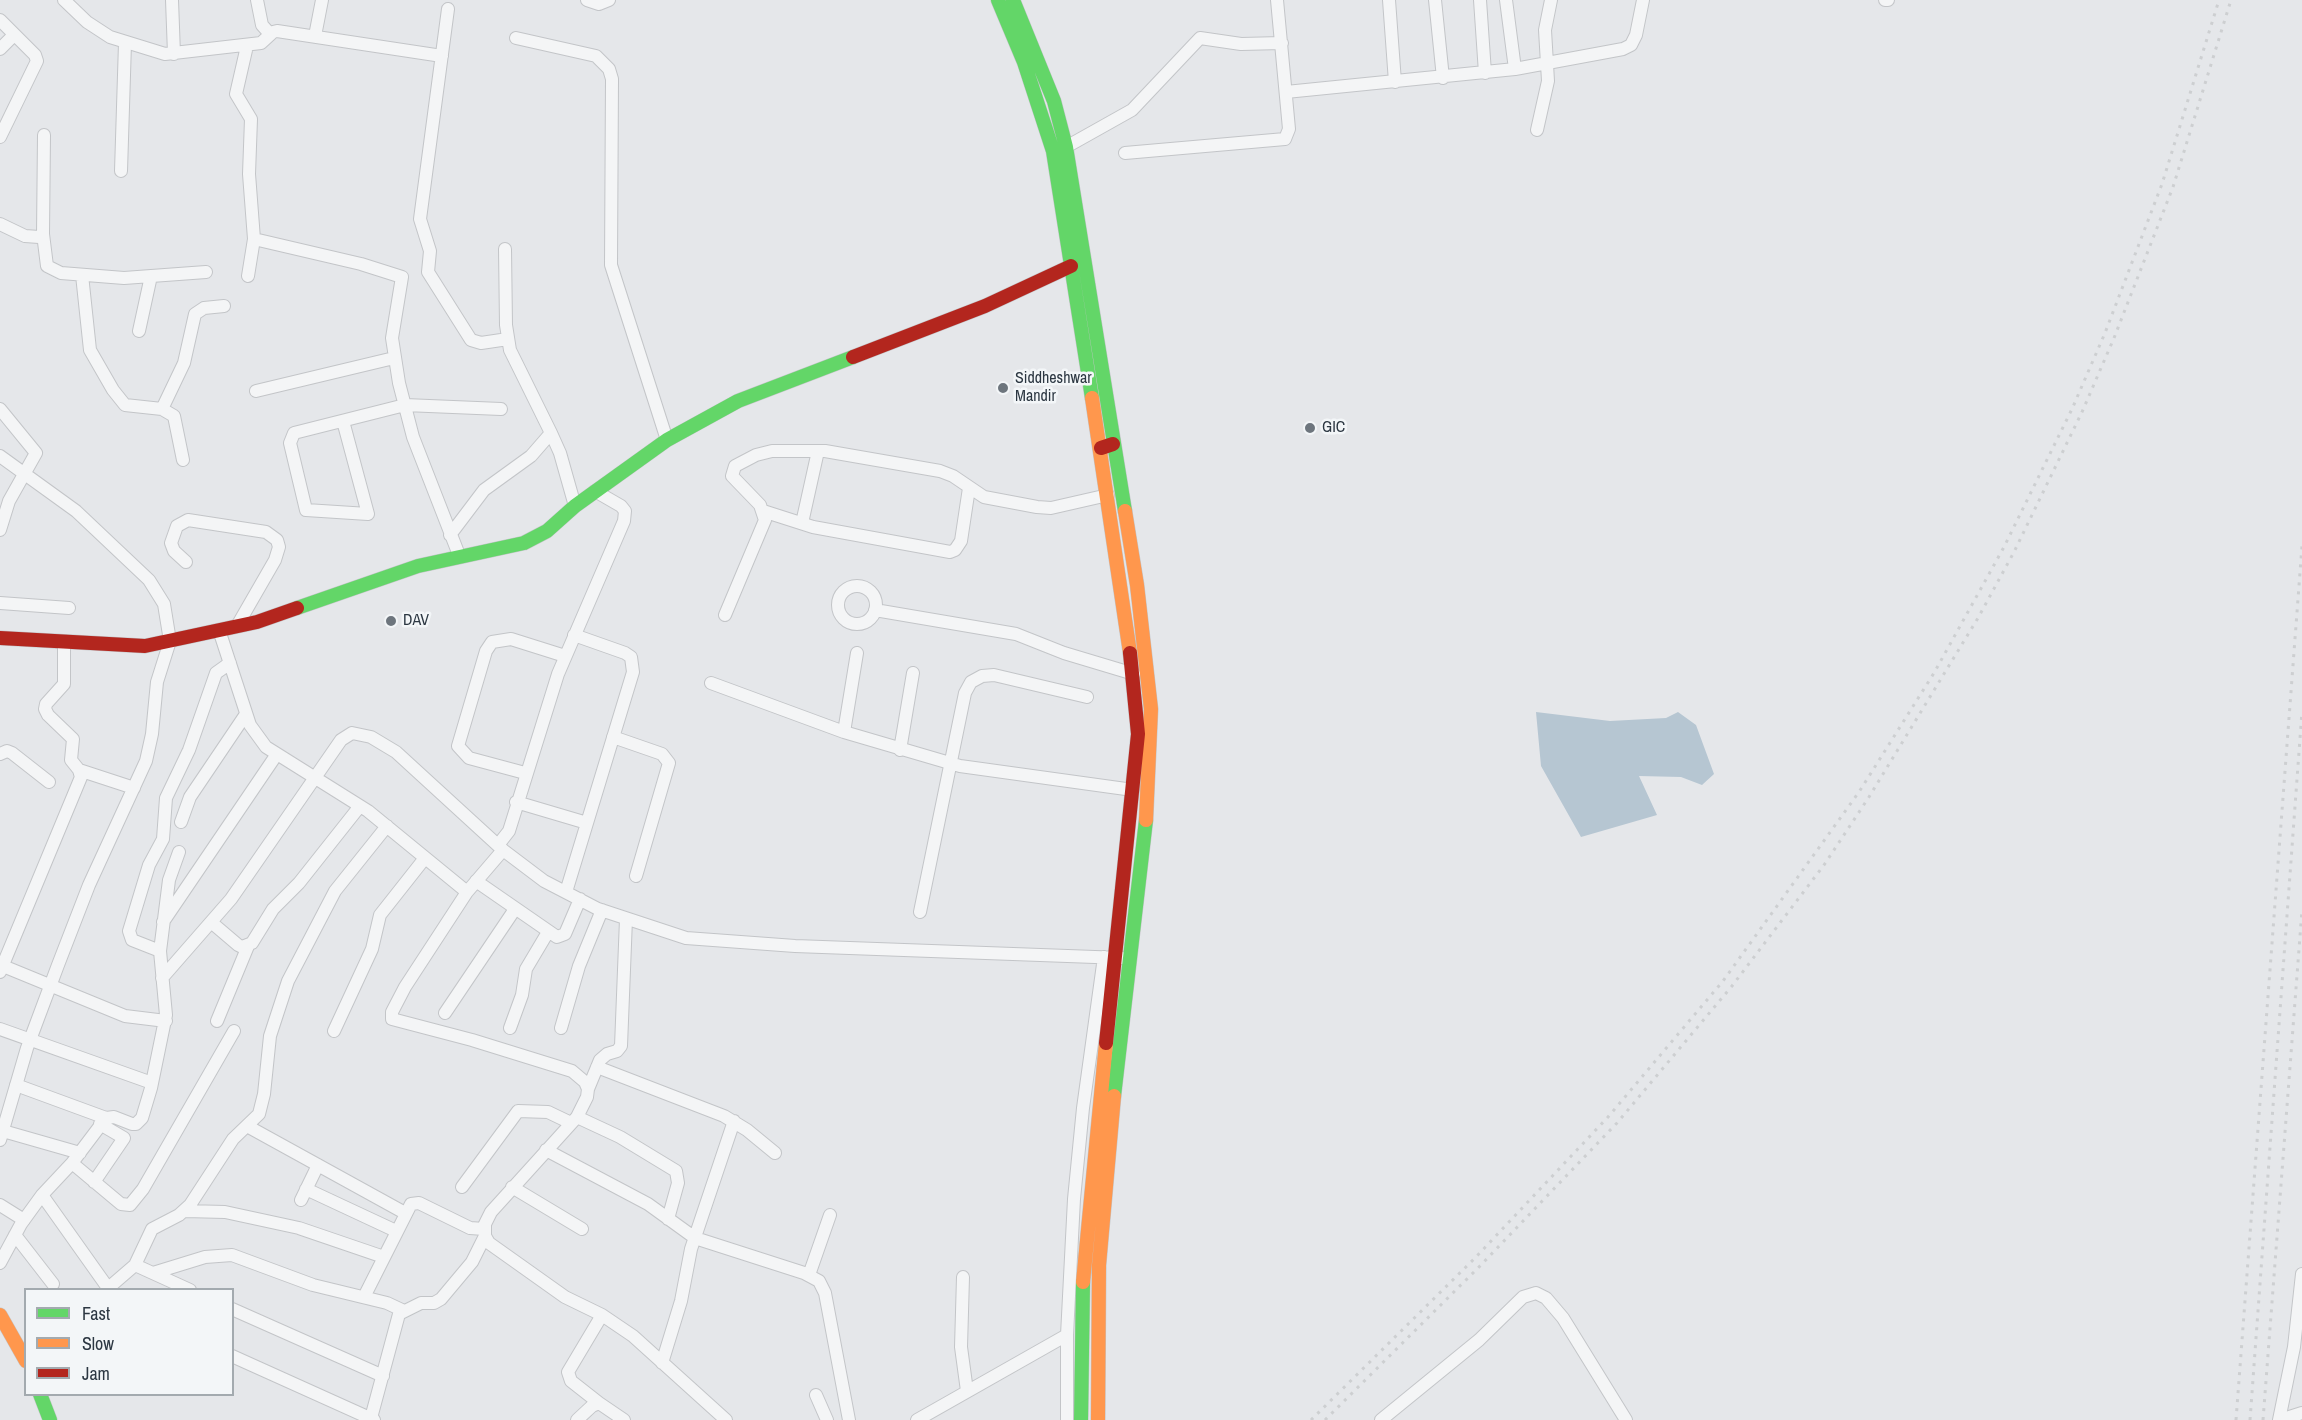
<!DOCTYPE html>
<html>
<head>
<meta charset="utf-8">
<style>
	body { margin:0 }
	#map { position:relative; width:2302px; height:1420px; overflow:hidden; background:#e5e7ea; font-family:"Archivo Narrow",sans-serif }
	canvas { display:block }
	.legend { position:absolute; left:24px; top:1288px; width:210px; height:108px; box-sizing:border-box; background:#f3f6f8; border:2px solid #a3aaaf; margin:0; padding:8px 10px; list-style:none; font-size:18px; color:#2c3742 }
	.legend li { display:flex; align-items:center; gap:12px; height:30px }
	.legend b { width:30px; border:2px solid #a3aaaf }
</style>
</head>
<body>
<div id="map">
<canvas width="2302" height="1420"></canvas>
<ul class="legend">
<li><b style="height:8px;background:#63d668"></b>Fast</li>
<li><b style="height:8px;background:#ff974d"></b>Slow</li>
<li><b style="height:8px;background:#b3261e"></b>Jam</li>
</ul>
</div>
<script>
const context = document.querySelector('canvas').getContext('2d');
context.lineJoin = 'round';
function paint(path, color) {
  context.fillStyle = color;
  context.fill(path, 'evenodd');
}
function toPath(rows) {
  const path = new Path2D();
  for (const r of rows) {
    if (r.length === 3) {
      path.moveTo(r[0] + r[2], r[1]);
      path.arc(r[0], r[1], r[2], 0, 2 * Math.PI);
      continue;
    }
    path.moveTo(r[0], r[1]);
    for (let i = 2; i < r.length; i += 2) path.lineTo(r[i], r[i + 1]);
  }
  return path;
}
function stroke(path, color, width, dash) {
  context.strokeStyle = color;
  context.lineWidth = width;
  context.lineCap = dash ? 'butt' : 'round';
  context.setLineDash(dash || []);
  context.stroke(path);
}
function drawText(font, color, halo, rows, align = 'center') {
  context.font = font + ' "Archivo Narrow",sans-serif';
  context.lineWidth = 5;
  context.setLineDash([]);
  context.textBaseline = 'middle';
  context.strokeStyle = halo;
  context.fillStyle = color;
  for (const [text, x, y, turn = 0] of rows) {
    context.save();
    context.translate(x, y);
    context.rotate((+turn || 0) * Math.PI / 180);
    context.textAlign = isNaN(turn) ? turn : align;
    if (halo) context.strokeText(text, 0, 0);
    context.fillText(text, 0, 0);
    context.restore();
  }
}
paint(toPath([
	[1536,712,1610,721,1666,718,1678,712,1696,725,1714,774,1702,785,1681,777,1639,776,1657,815,1581,837,1541,766]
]), '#b6c6d2');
const street = toPath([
	[64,0,87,22,110,37,165,54,261,43,273,32,277,31,442,56],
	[172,0,174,54],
	[257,0,262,25,270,34],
	[587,0,599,4,609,0],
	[1389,0,1395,82],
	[1435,0,1443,78],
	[1480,0,1485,73],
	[1506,0,1515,69],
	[1885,0,1888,0],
	[448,9,420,219,430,251,428,272,471,340,481,343,508,339],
	[0,20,35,55,37,61,0,137],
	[315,36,322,0],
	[516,38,596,56,609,69,612,79,611,265,667,440],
	[247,46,236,94,251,119,249,174,254,239,248,276],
	[0,49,14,35],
	[1286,92,1515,69,1623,49,1631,45,1636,35,1643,0],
	[1537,130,1548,81,1545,30,1551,0],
	[1066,147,1132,110,1200,38,1241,44,1282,43],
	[1125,153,1285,139,1289,129,1277,0],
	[121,171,125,43],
	[0,224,25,236,39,237,43,234,44,135],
	[43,234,47,266,61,273,124,278,206,272],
	[254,239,361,264,402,277,392,338,399,383,413,437,459,555],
	[505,249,506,325,510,350,551,433],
	[82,275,90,350,113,390,125,405,162,409,174,416,183,460],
	[139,331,151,276],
	[256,391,394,358],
	[0,409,36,453,9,501,0,530],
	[162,409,184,363,195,314,204,308,224,306],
	[343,421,368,514,306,510,290,443,294,433,405,405,501,409],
	[0,456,76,511,149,580,164,604,170,641,157,682,152,734,146,761,89,885,58,965,27,1048,0,1140],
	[763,511,813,527,950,552,955,550,961,541,969,488],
	[802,523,818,451],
	[450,535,484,490,531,456,551,433,560,453,575,506],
	[186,562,174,551,171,543,177,526,188,520,266,532,277,540,279,547,275,560,237,626],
	[857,605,19],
	[0,603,69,608],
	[875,610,1016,634,1064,653,1134,674],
	[725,615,765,520,760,505,732,476,735,466,756,455,772,451,825,451,940,471,953,476,984,497,1037,507,1051,508,1108,495],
	[219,630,250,725,266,747,368,811,467,892,503,850,544,881,598,909,686,938,795,946,1122,958],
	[711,683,844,732,960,766,1133,790],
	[844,732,857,653],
	[613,737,662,754,669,763,636,876],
	[900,750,913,673],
	[0,754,7,751,12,753,49,782],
	[79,770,134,788],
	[525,773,469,758,458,746,486,651,492,642,511,639,565,656],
	[516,802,587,823],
	[181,822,190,797,246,714],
	[498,845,509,831,558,674,624,521,625,511,621,506,595,491],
	[476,881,557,937,565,934,580,899],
	[467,892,405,987,392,1012,392,1019,472,1040,572,1071,585,1082,588,1089,587,1097,577,1117,491,1212,485,1224,485,1236,489,1243,565,1297,602,1315,633,1336,726,1420],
	[566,892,633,672,631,657,625,653,574,635],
	[920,912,965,693,971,682,982,676,994,675,1087,697],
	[163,922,277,754],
	[211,922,238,945,242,947,252,943,273,909,299,883,360,806],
	[160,951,169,880,179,852],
	[3,966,125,1016,166,1021],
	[0,972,81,777,79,770,71,760,73,739,48,715,45,709,46,704,64,684,64,641],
	[162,978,231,899,341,740,352,733,371,737,396,752,503,850],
	[445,1013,515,909],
	[217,1021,248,946],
	[510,1028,522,995,526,969,548,932],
	[561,1028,579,966,602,910],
	[0,1029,152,1083],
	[334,1031,372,949,380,915,425,858],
	[597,1067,724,1116,747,1130,775,1153],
	[16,1085,106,1118],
	[588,1089,600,1060,607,1054,617,1051,621,1046,626,919],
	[577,1117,620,1137,676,1171,678,1183,668,1219],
	[247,1126,405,1213],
	[3,1131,80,1153],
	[546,1150,648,1204,695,1238,804,1273,819,1281,825,1293,849,1420],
	[72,1163,121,1204,130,1205,143,1189,234,1031],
	[94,1182,124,1138,100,1124],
	[462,1187,518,1111,548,1112,571,1123],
	[512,1187,582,1229],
	[306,1189,396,1231],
	[42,1195,108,1288],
	[301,1200,318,1165],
	[0,1205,24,1220],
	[185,1211,225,1212,299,1228,384,1257],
	[15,1235,53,1284],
	[0,1263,21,1224,42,1195,72,1163,106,1118,114,1117,132,1124,136,1124,142,1118,151,1088,166,1015,160,951,132,940,129,931,149,865,163,839,166,798,189,750,216,673,230,663],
	[135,1265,190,1290],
	[153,1273,205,1257,232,1255,313,1285,387,1303,404,1311],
	[809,1275,830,1215],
	[963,1277,961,1347,967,1391],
	[106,1290,135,1265,152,1229,179,1215,190,1205,233,1139,259,1114,264,1094,270,1036,288,981,335,891,387,826],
	[364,1297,411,1204,419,1203,470,1228,484,1229],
	[232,1309,383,1376],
	[232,1356,374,1420],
	[662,1363,681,1301,691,1249,734,1121],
	[816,1395,827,1420],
	[599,1403,571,1381,568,1372,602,1315],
	[371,1418,399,1314,421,1303,434,1303,441,1299,472,1262,485,1236],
	[577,1420,592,1406,599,1403,624,1420],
	[917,1420,1067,1335,1074,1199,1083,1108,1104,957],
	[1067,1420,1067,1335],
	[1381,1420,1479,1340,1523,1297,1536,1293,1546,1298,1563,1318,1626,1420],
	[2279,1420,2294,1347,2302,1274],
	[2280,1420,2302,1413]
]);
const fast = toPath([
	[998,0,1024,62,1053,151,1092,398],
	[1013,0,1054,101,1066,147,1125,511],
	[297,608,418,566,524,543,547,531,575,506,667,440,738,401,853,357],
	[1114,1096,1146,820],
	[40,1394,50,1420],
	[1081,1420,1083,1282]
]);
const slow = toPath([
	[1092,398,1130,653],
	[1125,511,1137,585,1151,709,1146,820],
	[1083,1282,1106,1043],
	[0,1315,26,1361],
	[1098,1420,1099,1265,1114,1096]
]);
const jam = toPath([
	[853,357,985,306,1071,266],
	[1101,448,1113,444],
	[0,638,145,646,257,622,297,608],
	[1106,1043,1138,734,1130,653]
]);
stroke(street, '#c3c5c8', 14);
stroke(fast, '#c3c5c8', 15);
stroke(slow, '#c3c5c8', 15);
stroke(jam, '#c3c5c8', 15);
stroke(street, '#f4f5f6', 12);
stroke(fast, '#63d668', 14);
stroke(slow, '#ff974d', 14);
stroke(jam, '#b3261e', 14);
stroke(toPath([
	[1311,1420,1475,1258,1608,1117,1723,981,1859,792,1934,673,2004,547,2072,409,2105,333,2162,184,2219,0],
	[1325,1420,1481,1265,1617,1123,1732,986,1824,865,1869,797,1978,618,2014,552,2082,412,2114,338,2173,187,2231,0],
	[2236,1420,2302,546],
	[2250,1420,2302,711],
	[2263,1420,2302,910]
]), '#cdcfd1', 3, [3, 6]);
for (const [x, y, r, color] of [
	[1003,388,6,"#6d757d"],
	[1310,428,6,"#6d757d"],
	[391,621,6,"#6d757d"]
]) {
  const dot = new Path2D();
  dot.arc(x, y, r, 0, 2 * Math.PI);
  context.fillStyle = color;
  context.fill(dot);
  stroke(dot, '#f3f6f8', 2);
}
drawText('16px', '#2c3742', '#f3f6f8', [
	["Siddheshwar",1015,379],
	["Mandir",1015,397],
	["GIC",1322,428],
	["DAV",403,621]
], 'left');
</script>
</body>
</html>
